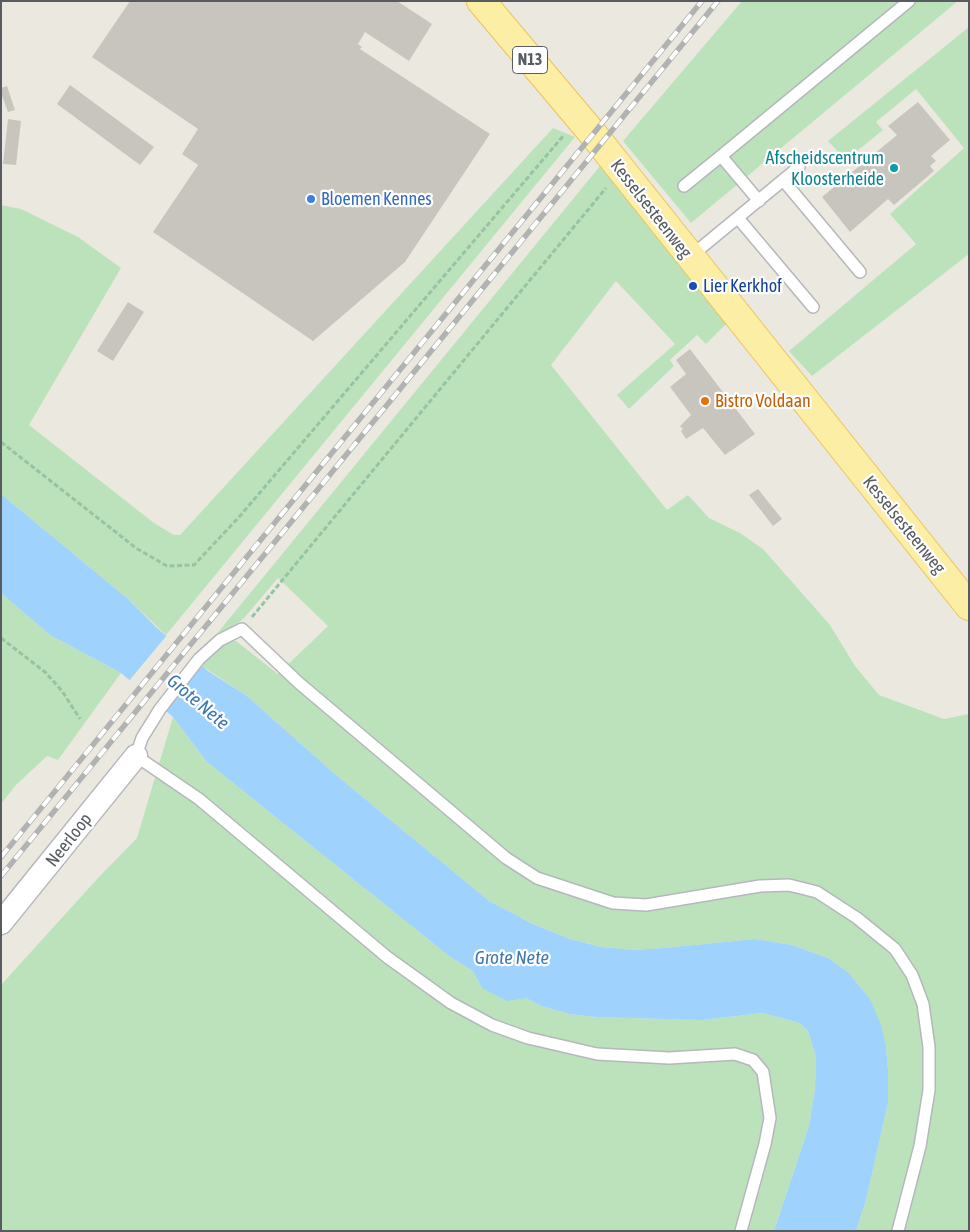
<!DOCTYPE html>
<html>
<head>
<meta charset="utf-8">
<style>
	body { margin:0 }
	#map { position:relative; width:970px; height:1232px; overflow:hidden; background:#ebe9df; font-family:"Asap Condensed",sans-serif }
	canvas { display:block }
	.frame { position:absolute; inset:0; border:2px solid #585c60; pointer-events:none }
</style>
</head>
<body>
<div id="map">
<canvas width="970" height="1232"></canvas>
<div class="frame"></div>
</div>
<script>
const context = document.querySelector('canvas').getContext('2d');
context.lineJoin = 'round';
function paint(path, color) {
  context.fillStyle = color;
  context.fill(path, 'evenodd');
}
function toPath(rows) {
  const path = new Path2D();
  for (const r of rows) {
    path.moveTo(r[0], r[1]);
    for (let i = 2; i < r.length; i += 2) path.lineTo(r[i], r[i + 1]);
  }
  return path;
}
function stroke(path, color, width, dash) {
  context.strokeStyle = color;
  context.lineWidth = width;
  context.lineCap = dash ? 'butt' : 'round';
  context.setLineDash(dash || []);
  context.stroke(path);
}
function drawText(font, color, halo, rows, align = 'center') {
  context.font = font + ' "Asap Condensed",sans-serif';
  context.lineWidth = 4.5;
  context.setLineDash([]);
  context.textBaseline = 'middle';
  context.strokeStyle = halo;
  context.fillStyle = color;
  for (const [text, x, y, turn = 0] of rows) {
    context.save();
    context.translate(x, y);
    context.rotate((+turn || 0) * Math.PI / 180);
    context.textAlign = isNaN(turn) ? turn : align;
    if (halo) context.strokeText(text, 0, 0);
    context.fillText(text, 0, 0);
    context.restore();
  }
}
paint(toPath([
	[742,1,958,1,691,223,623,141],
	[969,27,969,254,812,376,789,351,916,244,890,214,964,148,916,89,876,122,883,130,846,160,828,141],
	[553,128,575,137,166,635,128,599,1,494,1,205,21,209,78,237,121,268,29,425,154,523,174,535,180,535],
	[600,166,728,322,706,344,697,335,670,360,674,366,629,409,617,395,675,344,616,281,551,365,667,510,688,495,709,518,740,533,763,549,830,625,855,666,879,695,944,719,969,714,969,1231,856,1231,866,1200,888,1103,888,1070,886,1046,870,999,848,972,828,958,792,945,755,939,664,948,633,950,601,947,570,939,533,924,489,901,336,775,247,696,202,666,215,649,229,641,236,641,278,674,328,626,278,578,245,617,197,658],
	[1,593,50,635,121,673,58,760,47,756,16,785,1,804],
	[173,717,207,762,449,956,473,971,482,988,526,998,539,1005,569,1014,596,1017,701,1020,763,1013,800,1023,808,1031,816,1057,815,1089,809,1126,774,1231,1,1231,1,985,98,878,137,838]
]), '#bce2bc');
paint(toPath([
	[1,494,128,599,157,628,208,671,247,696,336,775,489,901,533,924,570,939,601,947,633,950,664,948,755,939,792,945,828,958,848,972,870,999,881,1025,886,1046,888,1070,888,1103,866,1200,856,1231,774,1231,809,1126,815,1089,816,1057,808,1031,800,1023,763,1013,701,1020,596,1017,569,1014,539,1005,526,998,507,1001,482,988,473,971,449,956,207,762,173,717,121,673,50,635,1,593]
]), '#9fd2fc');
paint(toPath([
	[168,634,204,664,164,712,128,682]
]), '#ebe9df');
paint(toPath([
	[130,1,397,1,432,24,409,61,365,32,358,44,362,47,360,49,490,134,405,262,313,341,153,232,198,165,182,154,198,129,92,57],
	[70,85,154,147,140,165,57,104],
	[7,86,15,110,8,112,1,93,1,88],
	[918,102,950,140,931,156,936,161,930,166,934,171,894,205,888,199,850,232,822,197,897,135,888,126],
	[8,119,21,121,16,165,3,164],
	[128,302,144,312,113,361,97,351],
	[690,349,755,434,725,455,703,428,686,439,681,431,683,429,680,426,691,415,670,387,686,374,676,360],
	[758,489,782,519,773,526,749,495]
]), '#c8c5bf');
const lane = toPath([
	[783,180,860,272],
	[684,186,721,156],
	[759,201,721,156,909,1],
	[738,218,813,307],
	[691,256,799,167],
	[741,1231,765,1144,770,1118,763,1072,753,1060,735,1054,669,1058,597,1054,528,1038,492,1025,451,1003,387,957,199,799,136,756,142,738,160,709,199,659,220,640,242,629,299,683,402,770,506,858,537,878,613,903,646,905,760,886,789,885,817,892,857,918,895,949,912,975,923,1004,929,1047,929,1090,920,1146,898,1231]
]);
const street = toPath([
	[1,923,136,756]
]);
const primary = toPath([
	[481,1,593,134,969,606]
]);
stroke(lane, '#b5b7bc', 14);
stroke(street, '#b5b7bc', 25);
stroke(primary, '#ebc458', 30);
stroke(toPath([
	[1,442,136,548,167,566,194,565,240,516,564,135],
	[252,617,606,188],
	[1,638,45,672,62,691,80,719]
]), '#96c3a3', 3, [5, 2.5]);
stroke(lane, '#fff', 11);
stroke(street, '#fff', 22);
stroke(primary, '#fceea4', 28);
const rail = toPath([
	[1,857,702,1],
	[1,876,718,1]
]);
stroke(rail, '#b1b2b2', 5.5);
stroke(rail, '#fff', 4, [11]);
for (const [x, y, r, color] of [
	[894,168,5,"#0f9aa8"],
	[311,199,5,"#3f7fe0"],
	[693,286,5,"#1a4fb4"],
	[705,401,5,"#e8710a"]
]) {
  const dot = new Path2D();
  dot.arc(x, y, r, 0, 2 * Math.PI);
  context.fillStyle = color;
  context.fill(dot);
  stroke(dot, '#fff', 2);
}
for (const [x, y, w] of [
	[530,60,35]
]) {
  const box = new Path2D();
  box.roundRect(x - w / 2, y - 13.5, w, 27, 4);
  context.fillStyle = '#fff';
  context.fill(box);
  stroke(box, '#585c60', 1);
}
drawText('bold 16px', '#585c60', null, [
	["N13",530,60]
]);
drawText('18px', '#0d838f', '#fff', [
	["Afscheidscentrum",884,158],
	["Kloosterheide",884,179]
], 'right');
drawText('18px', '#366cbe', '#fff', [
	["Bloemen Kennes",321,199]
], 'left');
drawText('18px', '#585c60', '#fff', [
	["Kesselsesteenweg",651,209,52],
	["Kesselsesteenweg",904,525,51],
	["Neerloop",69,840,-52]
]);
drawText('18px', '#164399', '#fff', [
	["Lier Kerkhof",703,286]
], 'left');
drawText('18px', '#c56008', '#fff', [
	["Bistro Voldaan",715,401]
], 'left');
drawText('italic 19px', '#4078b4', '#fff', [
	["Grote Nete",198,702,40],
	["Grote Nete",512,958]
]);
</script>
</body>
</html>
